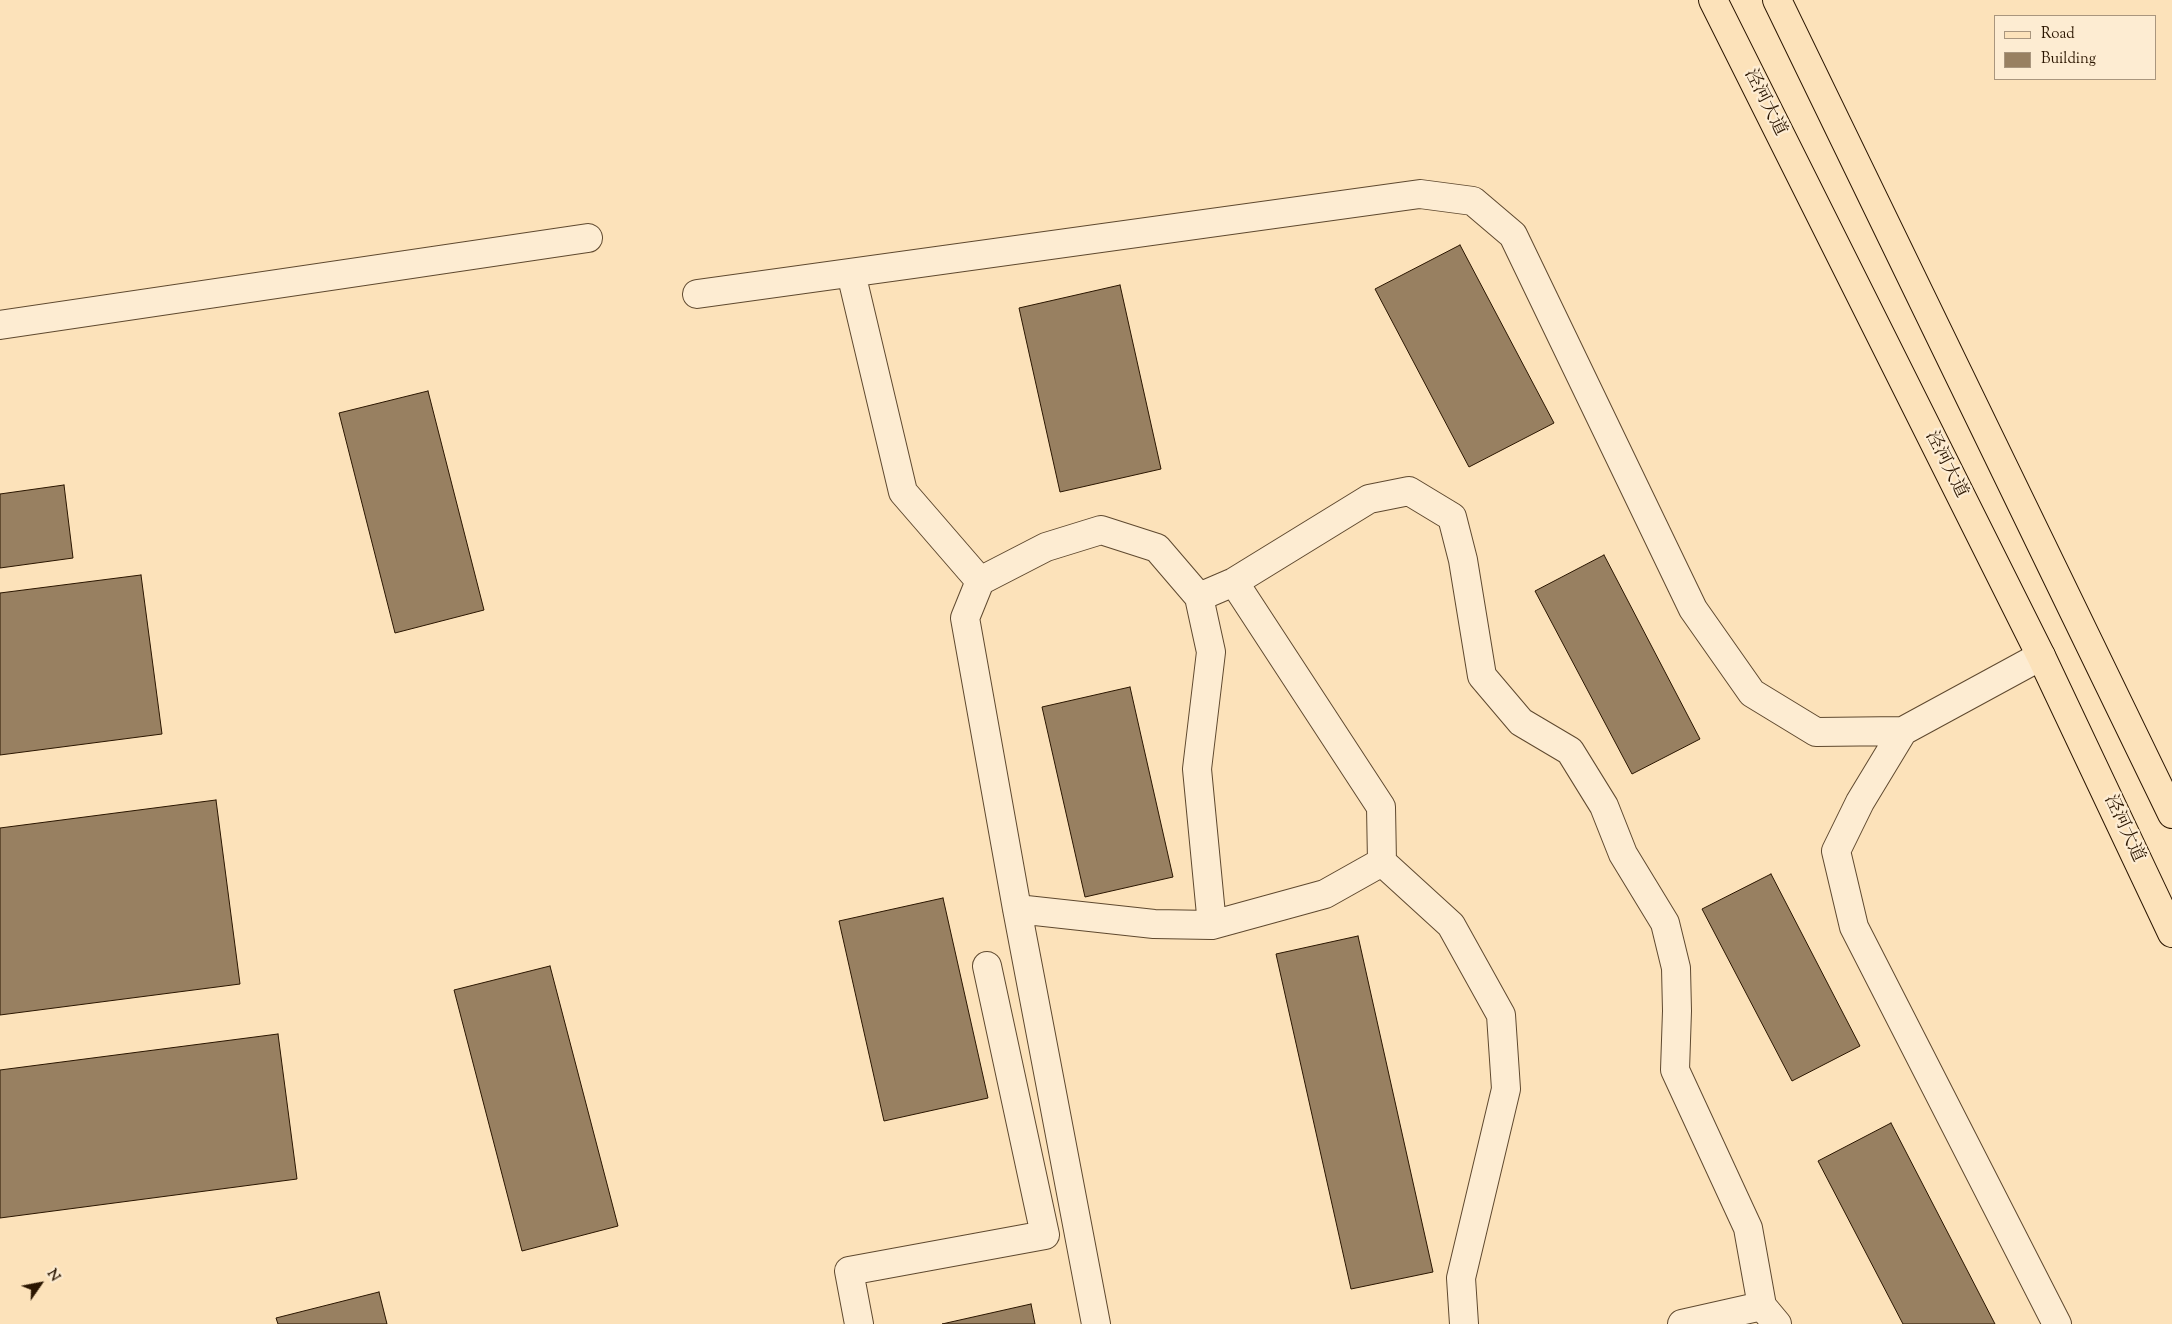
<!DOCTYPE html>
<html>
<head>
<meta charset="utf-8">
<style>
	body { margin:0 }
	#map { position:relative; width:2172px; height:1324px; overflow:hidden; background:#fce2ba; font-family:"Sorts Mill Goudy",serif }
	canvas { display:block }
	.legend { position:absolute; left:1994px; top:15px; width:162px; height:65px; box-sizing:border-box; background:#fdecd2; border:1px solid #a9967e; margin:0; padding:6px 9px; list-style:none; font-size:15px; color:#2b1601 }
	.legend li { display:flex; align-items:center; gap:10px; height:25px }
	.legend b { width:25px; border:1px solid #a9967e }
	.north { position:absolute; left:15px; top:1259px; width:50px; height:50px; -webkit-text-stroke:4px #fdecd2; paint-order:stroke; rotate:57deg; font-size:14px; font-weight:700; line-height:20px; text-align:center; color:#2b1601 }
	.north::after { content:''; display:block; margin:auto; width:18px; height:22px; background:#2b1601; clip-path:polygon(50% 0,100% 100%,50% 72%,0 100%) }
</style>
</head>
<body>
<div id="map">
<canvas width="2172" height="1324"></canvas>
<ul class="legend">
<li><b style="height:6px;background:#fce2ba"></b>Road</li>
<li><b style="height:14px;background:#988061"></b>Building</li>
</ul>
<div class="north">N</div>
</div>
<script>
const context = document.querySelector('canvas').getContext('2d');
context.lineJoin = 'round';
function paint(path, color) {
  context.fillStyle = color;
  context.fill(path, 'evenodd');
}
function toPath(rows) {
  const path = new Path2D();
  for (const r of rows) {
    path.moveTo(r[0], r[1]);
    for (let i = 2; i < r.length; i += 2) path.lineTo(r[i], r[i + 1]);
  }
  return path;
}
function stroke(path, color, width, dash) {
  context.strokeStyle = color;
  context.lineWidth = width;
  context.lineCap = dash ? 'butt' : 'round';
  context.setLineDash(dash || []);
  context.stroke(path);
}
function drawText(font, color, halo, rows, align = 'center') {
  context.font = font + ' "Sorts Mill Goudy","Noto Serif SC",serif';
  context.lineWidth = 4.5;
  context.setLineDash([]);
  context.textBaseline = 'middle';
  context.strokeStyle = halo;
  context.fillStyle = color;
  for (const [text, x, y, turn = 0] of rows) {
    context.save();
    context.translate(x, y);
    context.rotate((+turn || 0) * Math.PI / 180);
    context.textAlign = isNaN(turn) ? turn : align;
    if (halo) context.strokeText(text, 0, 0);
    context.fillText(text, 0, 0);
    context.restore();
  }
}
const building = toPath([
	[1460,245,1554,423,1469,467,1375,289,1460,245],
	[1120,285,1161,469,1060,492,1019,308,1120,285],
	[428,391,484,610,395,633,339,413,428,391],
	[64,485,73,558,0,568,0,494,64,485],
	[1604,555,1700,739,1632,774,1535,591,1604,555],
	[141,575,162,734,0,755,0,593,141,575],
	[1130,687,1173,877,1085,897,1042,707,1130,687],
	[216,800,240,984,0,1015,0,828,216,800],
	[1771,874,1860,1046,1792,1081,1702,909,1771,874],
	[943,898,988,1098,884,1121,839,921,943,898],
	[1358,936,1433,1272,1351,1289,1276,954,1358,936],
	[550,966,618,1226,522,1251,454,990,550,966],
	[278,1034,297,1179,0,1218,0,1070,278,1034],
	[1891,1123,1995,1324,1903,1324,1818,1161,1891,1123],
	[379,1292,387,1324,278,1324,276,1318,379,1292],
	[1031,1304,1035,1324,942,1324,1031,1304]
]);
paint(building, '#988061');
stroke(building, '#2b1601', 1);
const minor = toPath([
	[851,273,903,492,980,581],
	[697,294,1420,194,1473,201,1513,235,1693,609,1752,693,1816,732,1903,731,2041,656],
	[0,325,588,238],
	[1234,582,1381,807,1382,862,1451,925,1501,1015,1506,1089,1461,1278,1464,1324],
	[1199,597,1234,582,1369,499,1409,491,1452,517,1463,560,1482,676,1521,722,1570,751,1604,806,1623,854,1665,923,1676,968,1677,1011,1675,1070,1748,1228,1762,1306,1777,1324],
	[1903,731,1860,802,1836,851,1854,927,2057,1324],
	[1017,909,1154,924,1212,925,1325,894,1382,862],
	[859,1324,849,1271,1045,1235,987,966],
	[1096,1324,1017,909,965,618,980,581,1046,547,1101,530,1157,548,1199,597,1211,652,1197,769,1212,925],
	[1682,1324,1762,1306]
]);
const primary = toPath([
	[1713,0,2041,656,2172,933],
	[1777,0,2172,814]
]);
stroke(minor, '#5f492f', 30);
stroke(primary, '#2b1601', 30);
stroke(minor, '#fdecd2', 28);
stroke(primary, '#fce2ba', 28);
drawText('18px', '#2b1601', '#fdecd2', [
	["泾河大道",1764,103,63],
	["泾河大道",1945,465,63],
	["泾河大道",2123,829,65]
]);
</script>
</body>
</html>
